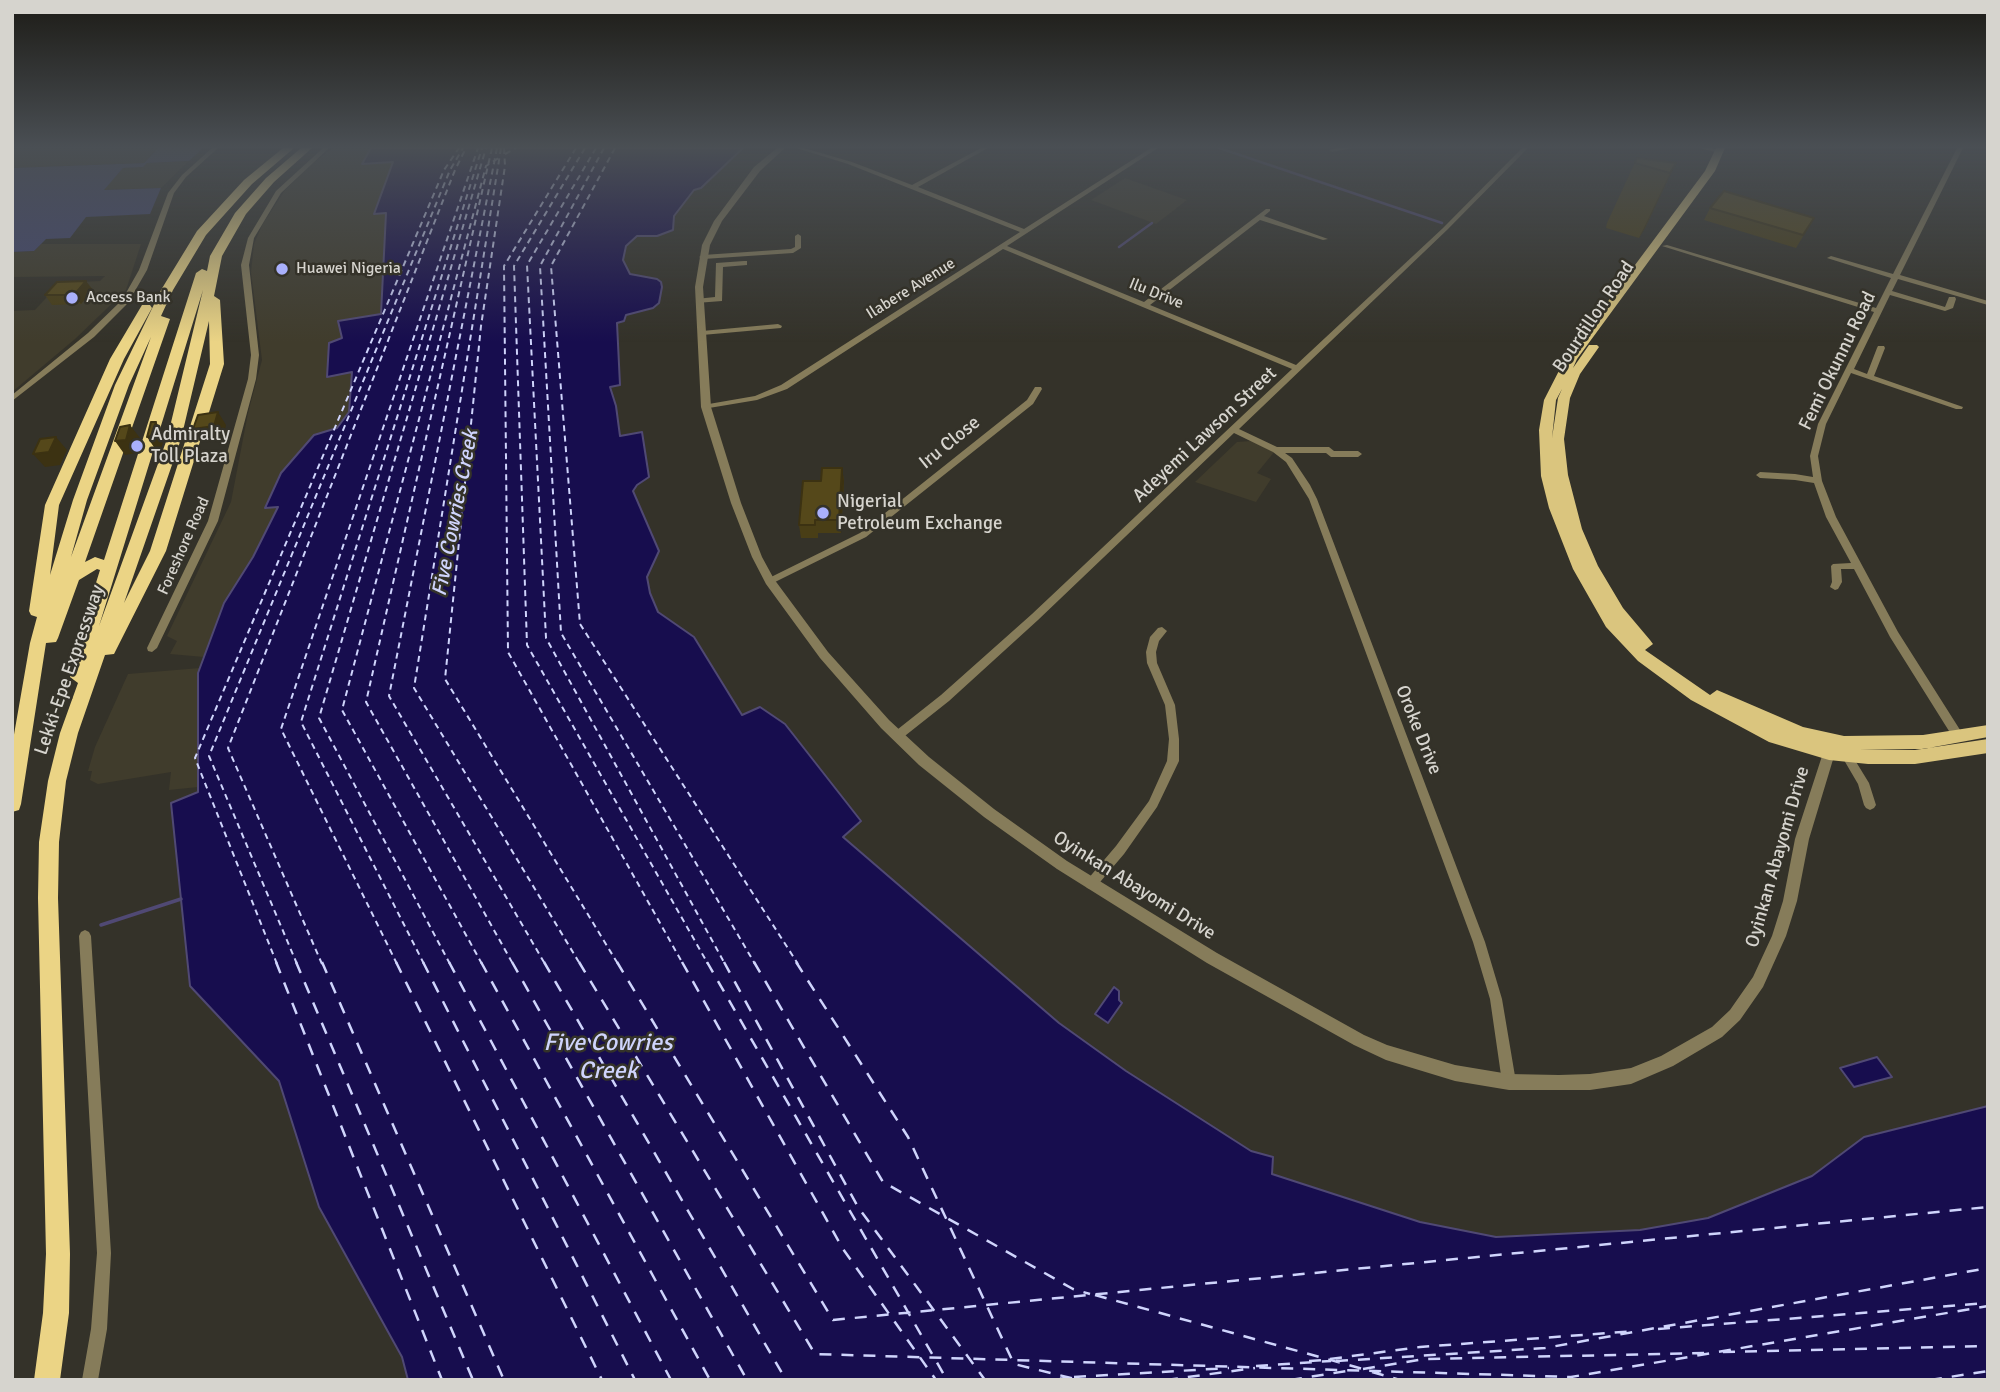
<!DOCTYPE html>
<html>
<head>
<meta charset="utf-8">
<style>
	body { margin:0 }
	#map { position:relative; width:2000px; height:1392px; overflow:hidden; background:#343229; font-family:Signika,sans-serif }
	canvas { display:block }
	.frame { position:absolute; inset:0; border:14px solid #d6d4ce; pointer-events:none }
</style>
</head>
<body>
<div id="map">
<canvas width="2000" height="1392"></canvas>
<div class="frame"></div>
</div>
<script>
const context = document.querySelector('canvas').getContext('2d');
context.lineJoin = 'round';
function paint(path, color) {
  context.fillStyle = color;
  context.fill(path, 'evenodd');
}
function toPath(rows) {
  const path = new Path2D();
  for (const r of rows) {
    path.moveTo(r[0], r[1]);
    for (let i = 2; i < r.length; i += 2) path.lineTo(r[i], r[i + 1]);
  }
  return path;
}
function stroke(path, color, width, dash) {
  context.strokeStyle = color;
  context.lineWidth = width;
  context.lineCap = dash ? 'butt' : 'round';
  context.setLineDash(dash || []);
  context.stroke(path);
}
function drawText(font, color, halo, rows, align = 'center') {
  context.font = font + ' Signika,sans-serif';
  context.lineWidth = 5;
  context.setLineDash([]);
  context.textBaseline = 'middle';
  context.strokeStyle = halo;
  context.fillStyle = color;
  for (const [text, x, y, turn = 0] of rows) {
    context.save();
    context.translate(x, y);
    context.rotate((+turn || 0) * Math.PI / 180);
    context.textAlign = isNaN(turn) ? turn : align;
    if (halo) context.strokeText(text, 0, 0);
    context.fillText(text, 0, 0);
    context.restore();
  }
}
paint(toPath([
	[15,148,158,148,144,163,12,168,12,150],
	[333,148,371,148,363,164,393,162,375,213,386,213,381,314,338,321,352,372,349,412,337,428,314,436,265,507,279,506,253,557,224,603,204,657,170,654,177,641,167,636,231,502,248,413,262,360,251,272,254,244,262,225,285,190,314,162],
	[189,161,161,188,103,190,123,168,143,167,147,163],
	[1125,178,1184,199,1187,200,1156,224,1091,200],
	[41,244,141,244,126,290,75,339,12,392,12,311,35,310,60,283,100,281,105,276,12,277,12,252,34,251],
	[1251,441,1275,451,1257,473,1271,479,1256,502,1195,482,1237,442],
	[200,668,198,787,169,790,171,772,98,784,90,780,92,771,88,771,95,747,128,674]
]), '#403c2c');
paint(toPath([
	[158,148,203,148,189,161,147,163,143,167,123,168,104,190,161,188,150,214,86,217,70,238,46,239,34,251,12,252,12,168,144,163]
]), '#454871');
const water = toPath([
	[371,148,743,148,701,188,694,190,674,216,673,230,657,236,637,236,626,246,623,260,630,274,657,279,661,282,662,287,659,303,653,308,626,315,624,321,617,323,620,385,610,387,616,406,620,436,642,432,649,477,637,485,633,491,659,551,647,577,650,593,658,612,694,637,742,715,760,707,785,724,861,821,843,837,1059,1023,1126,1071,1251,1151,1273,1157,1272,1174,1420,1222,1496,1237,1640,1230,1708,1218,1812,1176,1864,1137,1988,1106,1988,1380,408,1380,402,1357,319,1207,279,1081,190,986,171,803,198,792,198,673,224,603,253,557,278,507,265,508,281,473,314,435,337,428,349,412,352,372,327,377,329,343,342,338,338,321,381,314,386,213,374,214,393,162,362,164,371,148],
	[1114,987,1119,991,1119,1000,1122,1003,1108,1023,1095,1014,1114,987],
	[1877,1057,1892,1077,1854,1087,1840,1068,1877,1057]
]);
paint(water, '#170d4e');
stroke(water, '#504974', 2);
stroke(toPath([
	[1219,148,1442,223],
	[1119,247,1152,223]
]), '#504974', 2.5);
stroke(toPath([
	[101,925,181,899]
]), '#504974', 3.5);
stroke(toPath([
	[492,148,366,702,513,964],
	[497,148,389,696,545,964],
	[501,148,414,688,580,964],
	[504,148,505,166,481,326,445,679,618,964],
	[576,148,504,266,508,652,683,964],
	[585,148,514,266,527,645,708,964],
	[596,148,527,265,546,638,725,964],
	[604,148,540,266,561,633,755,964],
	[615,148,551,266,580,624,798,964],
	[505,154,516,148],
	[277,964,195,758,444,170,459,148],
	[297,964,209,756,450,170,463,148],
	[322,964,228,748,455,170,466,148],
	[397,964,281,729,478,148],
	[424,964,301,722,482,148],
	[450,964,319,718,486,148],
	[482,964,342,710,486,166,500,157]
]), '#cfd4fc', 2, [6, 4.5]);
stroke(toPath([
	[276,962,442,1380],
	[296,962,473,1380],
	[322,962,504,1380],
	[396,962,602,1380],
	[423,962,635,1380],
	[449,962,671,1380],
	[481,962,710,1380],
	[512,962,747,1380],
	[544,962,786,1380],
	[579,962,815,1354,1571,1377,1988,1306],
	[617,962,833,1320,1988,1207],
	[682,962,843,1249,936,1380],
	[707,962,947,1380],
	[724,962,858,1207,985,1380],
	[754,962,883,1182,1073,1289,1090,1294],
	[796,962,908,1137,1014,1364,1079,1380],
	[1095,1295,1363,1369],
	[1658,1329,1988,1303],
	[1723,1352,1988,1346],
	[1330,1359,1420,1347,1635,1331],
	[1309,1361,1325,1360],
	[1336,1361,1545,1348,1988,1268],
	[1256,1366,1331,1361],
	[1363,1369,1425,1359,1707,1353],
	[1372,1372,1400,1380],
	[1074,1377,1229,1368],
	[1038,1380,1069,1378],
	[1166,1380,1255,1368],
	[1290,1380,1347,1371],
	[1930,1380,1988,1371]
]), '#cfd4fc', 2.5, [12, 10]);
paint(toPath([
	[212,148,218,148,186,177,174,193,147,270,128,303,94,337,12,401,12,395,88,333,122,300,139,270,168,193,182,175,212,148],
	[323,148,329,148,281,193,254,238,249,265,259,355,256,379,218,521,157,648,152,652,148,651,147,648,208,521,248,379,251,355,241,265,248,238,276,191,323,148],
	[796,148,804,148,852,162,912,185,981,148,988,148,918,187,1024,229,1151,148,1158,148,1007,246,1144,302,1266,209,1270,209,1270,211,1264,216,1328,239,1323,240,1260,220,1150,305,1296,365,1443,228,1522,148,1528,148,1447,230,1239,429,1277,447,1329,447,1334,451,1358,451,1362,454,1358,457,1331,457,1326,453,1285,453,1292,458,1310,485,1317,499,1485,942,1502,999,1516,1082,1514,1087,1509,1089,1504,1087,1502,1082,1490,999,1473,942,1309,499,1286,462,1273,452,1234,433,1038,620,949,701,901,739,893,739,892,736,893,733,941,695,1032,614,1292,369,1003,249,787,389,757,400,703,409,703,405,755,396,781,385,1020,232,848,164,796,148],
	[1337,148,1353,148,1332,152,1329,150,1337,148],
	[1957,148,1963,148,1900,275,1988,301,1988,305,1898,279,1892,291,1945,307,1949,297,1955,297,1956,299,1953,308,1945,311,1890,295,1854,369,1867,374,1877,348,1878,346,1884,346,1885,348,1874,376,1963,407,1962,409,1956,409,1851,373,1826,424,1818,456,1822,481,1836,517,1898,632,1962,733,1963,736,1962,739,1958,740,1954,739,1890,637,1854,569,1841,569,1842,582,1838,589,1835,590,1830,587,1832,582,1831,566,1833,564,1851,563,1826,517,1814,483,1795,480,1760,478,1756,475,1760,472,1795,474,1813,477,1810,456,1818,424,1874,312,1662,246,1667,245,1876,308,1891,278,1827,258,1831,256,1893,274,1957,148],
	[798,234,801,236,801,248,793,253,703,259,699,257,703,255,791,249,795,247,795,236,798,234],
	[744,261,747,261,747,265,723,267,722,301,696,303,696,299,715,297,716,263,744,261],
	[778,324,782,326,781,328,702,335,698,333,702,331,778,324],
	[1035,387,1041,387,1042,389,1033,404,866,537,773,583,767,583,765,581,767,579,860,533,1027,400,1035,387],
	[1162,627,1167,631,1159,641,1156,652,1157,663,1175,705,1179,739,1179,761,1157,807,1124,854,1095,888,1091,889,1087,888,1085,884,1087,880,1116,846,1149,801,1167,761,1169,739,1165,705,1147,663,1146,652,1150,637,1158,628,1162,627],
	[1846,751,1850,752,1869,783,1876,805,1874,808,1870,810,1866,808,1864,805,1858,784,1841,755,1842,752,1846,751],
	[85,930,89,932,91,936,111,1253,107,1329,98,1380,82,1380,91,1329,97,1253,79,936,81,932,85,930]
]), '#867c5a');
paint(toPath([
	[777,148,785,148,760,171,722,221,710,245,703,287,711,407,741,503,762,557,774,579,828,652,889,720,929,757,994,809,1067,861,1217,953,1364,1035,1387,1045,1455,1065,1509,1074,1559,1075,1590,1074,1631,1068,1661,1056,1712,1027,1730,1010,1753,977,1772,936,1783,901,1795,839,1823,753,1824,749,1829,748,1834,749,1835,753,1809,839,1797,901,1786,936,1763,987,1740,1020,1722,1037,1673,1066,1631,1084,1590,1090,1509,1090,1455,1081,1386,1060,1354,1045,1207,963,1057,869,984,817,919,765,881,728,820,658,766,584,752,557,731,503,701,407,695,287,702,245,714,221,754,167,777,148],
	[1699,148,1712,148,1723,151,1719,153,1699,148]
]), '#867c5a');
paint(toPath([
	[1716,148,1725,148,1715,171,1577,359,1573,368,1589,345,1597,345,1599,347,1580,374,1570,398,1564,439,1568,475,1582,529,1598,566,1623,608,1650,640,1653,644,1645,650,1710,695,1717,690,1803,727,1844,736,1923,735,1988,725,1988,737,1923,749,1859,749,1915,750,1988,739,1988,753,1915,764,1868,764,1829,760,1769,742,1691,700,1638,661,1606,627,1573,569,1549,508,1541,476,1539,430,1544,400,1565,359,1705,171,1716,148],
	[1562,389,1558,398,1552,438,1556,400,1562,389]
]), '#dac57e');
paint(toPath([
	[283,148,294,148,252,184,206,235,173,290,161,316,170,319,85,562,95,557,104,560,196,273,202,269,207,271,210,256,235,213,266,178,301,148,312,148,274,182,246,214,222,256,214,296,220,300,224,364,166,551,114,654,105,655,78,733,66,781,59,842,58,898,70,1254,69,1313,60,1380,34,1380,43,1313,46,1254,38,898,39,842,48,781,60,733,78,683,70,677,76,647,100,570,97,569,79,580,58,638,56,642,46,643,21,804,19,810,12,812,12,746,30,643,37,617,31,615,29,611,45,505,110,359,142,305,150,305,152,308,124,359,59,505,50,575,73,500,115,385,161,290,197,231,244,180,283,148],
	[203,290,167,439,99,626,203,290],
	[209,321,210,364,150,551,124,603,181,439,209,321],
	[151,337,71,557,87,500,129,385,151,337]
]), '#ebd485');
paint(toPath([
	[1637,158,1676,163,1645,228,1639,238,1606,228,1607,223],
	[1710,208,1814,218,1796,248,1704,220],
	[93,290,81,304,52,305,45,295],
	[842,468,844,481,841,533,818,533,818,538,801,538,799,525,821,481]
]), '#493e16');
paint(toPath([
	[1676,163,1645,228,1639,238,1670,173],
	[86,281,93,290,81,304,74,295],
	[218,412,226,425,223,439,202,442,193,429],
	[156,422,165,435,161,449,156,450,147,437],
	[130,425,140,438,136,453,125,455,115,441],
	[56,437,67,450,60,465,45,467,33,454],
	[842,468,844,481,841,533,839,520]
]), '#3c3212');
const building = toPath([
	[1637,158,1676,163,1670,173,1635,163,1637,158],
	[1724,191,1814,218,1803,235,1710,208,1724,191],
	[86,281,74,295,45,295,57,282,86,281],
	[218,412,214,426,193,429,198,415,218,412],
	[151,422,156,422,151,436,147,437,151,422],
	[130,425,126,440,115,441,120,427,130,425],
	[56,437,49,452,33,454,40,439,56,437],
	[822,468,842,468,839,520,815,520,815,525,799,525,803,481,821,481,822,468]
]);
paint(building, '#55481a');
stroke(building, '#3c3212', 2);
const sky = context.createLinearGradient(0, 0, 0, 342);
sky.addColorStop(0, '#1d1c17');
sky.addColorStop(0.43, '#4a4f54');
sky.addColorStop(1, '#4a4f5400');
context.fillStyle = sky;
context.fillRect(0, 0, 2000, 342);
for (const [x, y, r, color] of [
	[282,269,7,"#a9b0fc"],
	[72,298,7,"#a9b0fc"],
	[137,446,7,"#a9b0fc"],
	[823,513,7,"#a9b0fc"]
]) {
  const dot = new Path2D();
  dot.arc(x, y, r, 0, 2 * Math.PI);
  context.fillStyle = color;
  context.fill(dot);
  stroke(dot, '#343229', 2.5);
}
drawText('16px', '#d6d4ce', '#343229', [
	["Huawei Nigeria",296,269],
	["Access Bank",86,298]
], 'left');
drawText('16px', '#d6d4ce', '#343229', [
	["Ilabere Avenue",911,289,-32],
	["Ilu Drive",1156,294,22],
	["Foreshore Road",184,546,-66]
]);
drawText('19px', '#d6d4ce', '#343229', [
	["Bourdillon Road",1594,317,-56],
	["Femi Okunnu Road",1838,361,-64],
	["Adeyemi Lawson Street",1205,435,-43],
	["Iru Close",950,443,-39],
	["Lekki-Epe Expressway",70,670,-71],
	["Oroke Drive",1418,730,68],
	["Oyinkan Abayomi Drive",1778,857,-74],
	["Oyinkan Abayomi Drive",1134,886,32]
]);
drawText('19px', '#d6d4ce', '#343229', [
	["Admiralty",151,435],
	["Toll Plaza",151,457],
	["Nigerial",837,502],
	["Petroleum Exchange",837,524]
], 'left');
drawText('italic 21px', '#cfd4fc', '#343229', [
	["Five Cowries Creek",456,513,-79]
]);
drawText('italic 24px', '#cfd4fc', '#343229', [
	["Five Cowries",608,1044],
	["Creek",608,1072]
]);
</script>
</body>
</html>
